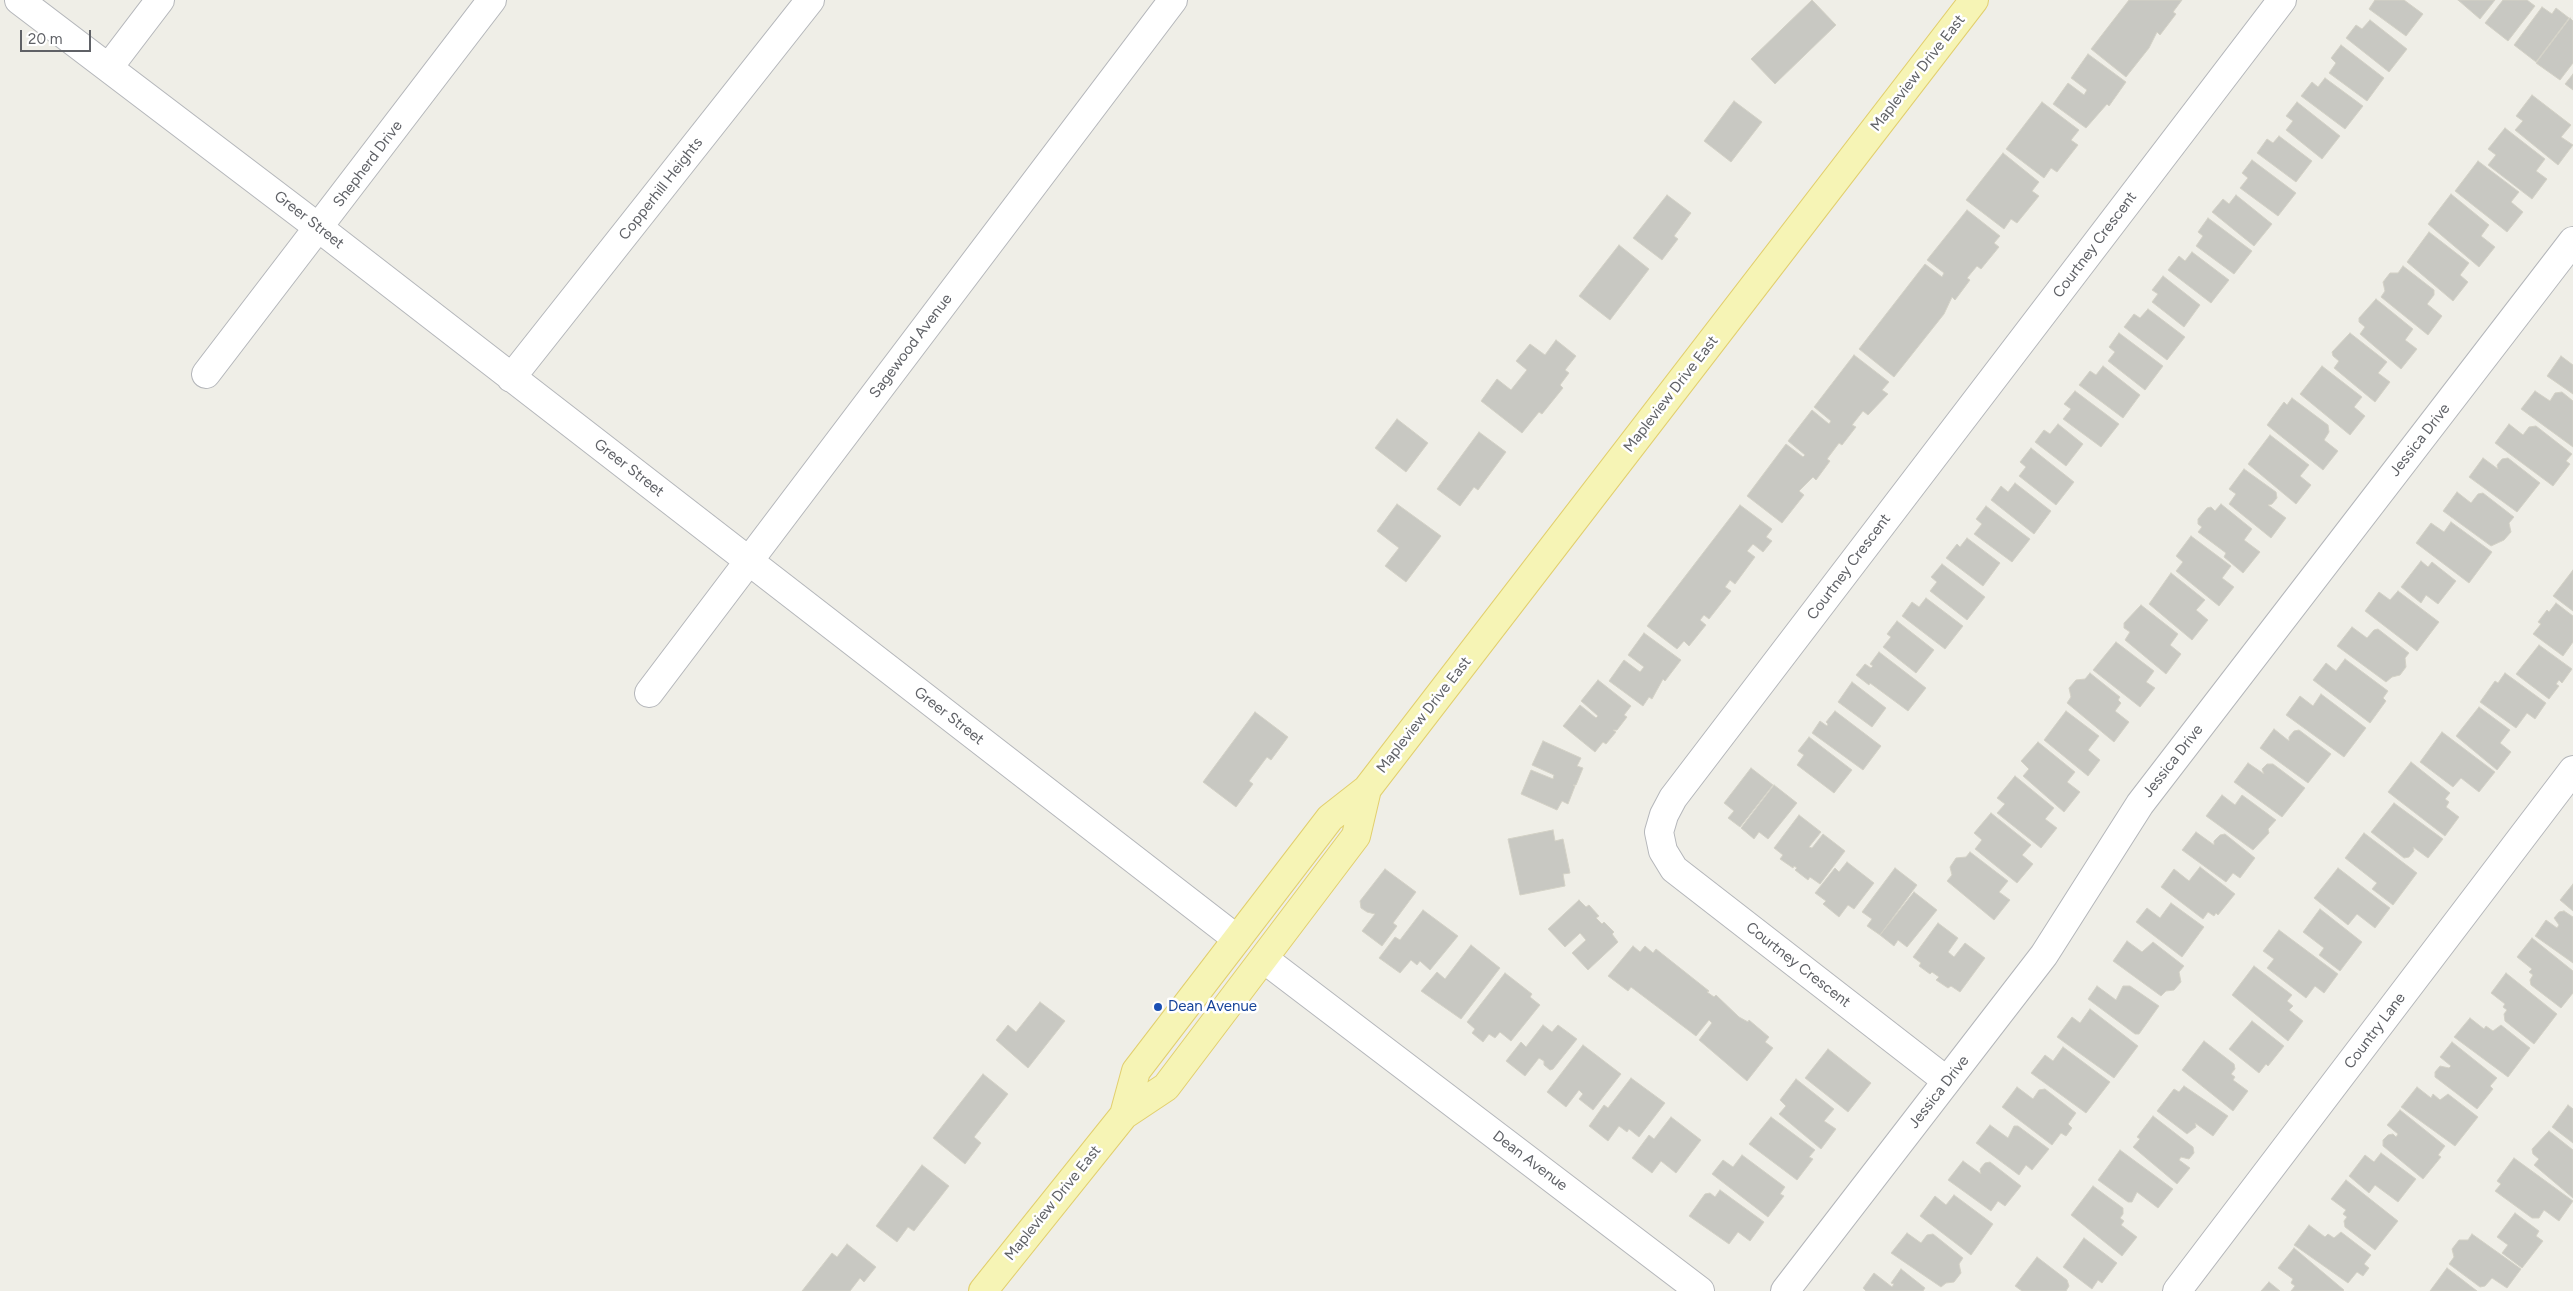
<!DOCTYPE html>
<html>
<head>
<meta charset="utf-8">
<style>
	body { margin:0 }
	#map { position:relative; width:2573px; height:1291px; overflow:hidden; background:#efeee7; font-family:Figtree,sans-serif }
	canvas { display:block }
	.scale { position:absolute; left:20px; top:30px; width:71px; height:22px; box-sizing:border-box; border:2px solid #5f6166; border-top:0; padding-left:6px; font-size:15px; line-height:18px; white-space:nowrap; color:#5f6166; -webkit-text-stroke:4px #fff; paint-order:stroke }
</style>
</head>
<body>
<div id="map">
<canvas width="2573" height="1291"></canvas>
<div class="scale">20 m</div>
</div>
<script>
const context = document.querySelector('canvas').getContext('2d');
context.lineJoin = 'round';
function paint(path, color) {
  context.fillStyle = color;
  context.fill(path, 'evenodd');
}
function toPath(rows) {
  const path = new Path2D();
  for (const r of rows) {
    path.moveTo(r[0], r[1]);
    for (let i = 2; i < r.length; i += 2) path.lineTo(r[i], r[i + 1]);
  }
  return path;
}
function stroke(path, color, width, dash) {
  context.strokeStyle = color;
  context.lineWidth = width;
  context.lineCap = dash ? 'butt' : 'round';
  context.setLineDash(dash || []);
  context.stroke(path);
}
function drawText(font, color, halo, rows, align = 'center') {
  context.font = font + ' Figtree,sans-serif';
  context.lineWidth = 5;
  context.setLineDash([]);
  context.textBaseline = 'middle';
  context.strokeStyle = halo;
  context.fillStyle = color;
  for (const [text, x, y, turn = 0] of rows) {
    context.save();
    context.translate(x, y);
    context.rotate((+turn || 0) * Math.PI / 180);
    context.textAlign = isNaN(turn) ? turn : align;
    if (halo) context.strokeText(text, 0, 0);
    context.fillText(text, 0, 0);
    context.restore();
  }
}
const building = toPath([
	[1812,0,1836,25,1775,84,1751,59,1812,0],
	[2129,0,2182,0,2173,12,2176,14,2160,35,2157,32,2149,48,2126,77,2091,49,2129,0],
	[2375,0,2404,0,2423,14,2406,36,2369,9,2375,0],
	[2458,0,2495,0,2480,19,2458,0],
	[2503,0,2527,0,2535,6,2508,41,2485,23,2503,0],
	[2542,7,2552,14,2556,8,2569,18,2536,62,2514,45,2542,7],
	[2570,18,2573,21,2573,63,2560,80,2536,63,2570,18],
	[2370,20,2407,49,2389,72,2346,38,2356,25,2362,29,2370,20],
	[2341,45,2384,78,2367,101,2329,73,2336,63,2331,58,2341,45],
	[2088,54,2126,82,2109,106,2107,104,2086,128,2053,104,2068,83,2084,95,2087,90,2071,78,2088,54],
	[2573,74,2573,90,2565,84,2573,74],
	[2325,78,2363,106,2345,129,2301,96,2312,82,2318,87,2325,78],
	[2532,95,2571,125,2561,137,2573,145,2558,165,2515,130,2523,121,2516,116,2532,95],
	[1734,101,1762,122,1731,162,1704,141,1734,101],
	[2042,102,2079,130,2071,140,2078,145,2057,172,2051,168,2044,178,2006,149,2042,102],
	[2297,102,2340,136,2322,159,2286,130,2293,121,2286,116,2297,102],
	[2505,128,2545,159,2536,171,2547,179,2532,199,2488,165,2496,155,2488,149,2505,128],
	[2279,136,2312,161,2296,182,2257,153,2267,139,2273,143,2279,136],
	[2003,153,2039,182,2032,191,2039,196,2017,223,2011,219,2004,229,1966,200,2003,153],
	[2252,160,2296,193,2278,216,2240,188,2248,178,2242,173,2252,160],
	[2478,161,2519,192,2511,202,2523,212,2507,232,2455,191,2478,161],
	[2451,194,2489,225,2481,236,2495,247,2479,267,2428,224,2451,194],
	[1667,195,1691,213,1674,236,1678,239,1662,260,1633,238,1667,195],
	[2236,195,2272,224,2254,246,2212,212,2223,199,2229,204,2236,195],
	[1967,210,2000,236,1994,243,1999,247,1981,269,1977,266,1967,278,1970,280,1955,300,1952,297,1944,314,1894,377,1859,349,1925,264,1942,277,1944,273,1927,260,1967,210],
	[2208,218,2252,251,2234,274,2196,246,2203,236,2198,232,2208,218],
	[2429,232,2469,263,2460,275,2468,282,2453,301,2407,262,2429,232],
	[1619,245,1649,269,1610,320,1579,296,1619,245],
	[2192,252,2229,280,2211,303,2168,270,2179,256,2185,261,2192,252],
	[2403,266,2434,290,2434,295,2427,304,2442,316,2428,335,2381,297,2385,291,2383,282,2390,273,2398,273,2403,266],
	[2163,276,2200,305,2184,327,2152,302,2158,294,2152,290,2163,276],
	[2376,299,2413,329,2405,340,2417,349,2401,369,2360,334,2365,327,2359,322,2359,318,2376,299],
	[2148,309,2185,337,2167,360,2124,327,2134,314,2140,318,2148,309],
	[2119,333,2163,366,2145,390,2108,361,2115,352,2109,347,2119,333],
	[2350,333,2387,362,2378,373,2390,382,2375,402,2334,368,2339,361,2333,356,2332,352,2350,333],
	[1556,340,1576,356,1565,370,1569,373,1560,385,1563,388,1542,414,1539,412,1522,433,1481,401,1497,379,1511,390,1527,370,1516,361,1530,344,1545,355,1556,340],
	[1854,355,1889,382,1882,390,1888,394,1868,415,1863,411,1852,425,1856,427,1842,445,1839,443,1827,459,1830,461,1816,480,1813,477,1799,491,1804,495,1782,523,1747,496,1786,444,1803,457,1805,455,1788,441,1812,410,1829,424,1831,421,1814,407,1854,355],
	[2561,356,2573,365,2573,394,2547,376,2561,356],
	[2103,366,2140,395,2123,418,2079,385,2090,371,2096,375,2103,366],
	[2322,366,2362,397,2354,407,2365,416,2350,435,2300,394,2322,366],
	[2075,391,2119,424,2101,447,2063,419,2071,409,2064,404,2075,391],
	[2535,391,2550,401,2555,393,2562,392,2573,401,2573,447,2521,409,2535,391],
	[2292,398,2328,425,2329,432,2324,440,2338,451,2323,470,2267,425,2284,402,2287,405,2292,398],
	[1397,419,1428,443,1406,472,1375,448,1397,419],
	[2058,424,2083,444,2066,466,2035,442,2044,430,2050,434,2058,424],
	[2509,424,2523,435,2529,427,2536,426,2572,454,2566,461,2570,464,2553,486,2495,443,2509,424],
	[1479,432,1506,452,1478,490,1474,487,1460,506,1437,489,1479,432],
	[2270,435,2309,465,2300,476,2311,485,2296,504,2248,464,2270,435],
	[2031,448,2074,482,2056,505,2019,476,2026,467,2020,462,2031,448],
	[2483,458,2498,469,2497,465,2502,459,2508,458,2540,483,2517,512,2469,477,2483,458],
	[2244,469,2276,492,2277,498,2272,504,2268,505,2286,518,2271,538,2229,504,2236,494,2229,489,2244,469],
	[2015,483,2051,511,2034,534,1991,500,2001,486,2008,492,2015,483],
	[2457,492,2471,503,2478,494,2483,493,2514,517,2509,523,2511,532,2504,540,2491,546,2443,511,2457,492],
	[1397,504,1441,536,1406,582,1385,566,1399,548,1377,531,1397,504],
	[2221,504,2252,529,2244,540,2260,552,2243,573,2224,557,2226,553,2198,532,2202,527,2198,524,2198,519,2207,508,2211,507,2215,511,2221,504],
	[1740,505,1772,529,1766,537,1772,541,1763,552,1753,544,1747,551,1755,557,1735,584,1730,580,1725,587,1731,591,1709,619,1704,615,1700,620,1706,625,1689,646,1684,641,1677,649,1647,626,1740,505],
	[1986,506,2030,539,2012,562,1974,534,1982,524,1976,519,1986,506],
	[2451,522,2492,552,2469,583,2416,543,2431,523,2444,532,2451,522],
	[2191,536,2231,566,2222,578,2234,587,2219,606,2176,571,2183,562,2176,556,2191,536],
	[1967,538,2000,563,1983,586,1946,558,1957,544,1960,547,1967,538],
	[2421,561,2428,567,2432,562,2456,581,2438,604,2426,595,2421,603,2401,587,2421,561],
	[1942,564,1985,597,1967,620,1930,591,1937,582,1931,577,1942,564],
	[2573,570,2573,611,2553,596,2573,570],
	[2171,573,2205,600,2196,610,2208,620,2192,640,2149,604,2171,573],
	[2398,591,2439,622,2417,651,2365,611,2379,592,2390,600,2398,591],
	[1926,598,1963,626,1945,649,1902,616,1912,602,1919,607,1926,598],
	[2556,603,2573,616,2573,642,2563,656,2533,634,2541,624,2538,622,2547,610,2549,612,2556,603],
	[2141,605,2178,634,2170,645,2181,654,2166,674,2125,640,2130,632,2124,628,2124,623,2141,605],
	[1897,621,1934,650,1916,673,1883,647,1891,637,1887,634,1897,621],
	[2352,627,2367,638,2374,630,2378,629,2409,653,2405,658,2406,667,2400,675,2392,677,2386,682,2337,646,2352,627],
	[1644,633,1681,660,1665,681,1663,679,1652,699,1649,697,1643,706,1609,681,1624,660,1640,672,1644,667,1628,655,1644,633],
	[2116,642,2154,671,2146,682,2155,688,2140,707,2093,670,2116,642],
	[2539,645,2572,669,2562,683,2559,680,2556,684,2559,686,2549,699,2516,674,2539,645],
	[1879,652,1926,688,1908,711,1870,683,1869,685,1856,675,1865,664,1871,668,1873,666,1870,664,1879,652],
	[2345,659,2388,691,2383,698,2386,701,2370,723,2313,680,2326,663,2336,671,2345,659],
	[2090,673,2120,697,2118,700,2121,703,2115,711,2129,722,2114,742,2067,703,2071,697,2069,688,2076,680,2085,679,2090,673],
	[2505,673,2546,703,2535,719,2527,713,2516,728,2480,702,2495,681,2498,683,2505,673],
	[1598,680,1631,706,1624,715,1627,717,1617,730,1613,730,1616,732,1606,744,1603,742,1595,752,1563,726,1580,705,1596,718,1598,716,1581,701,1598,680],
	[1852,682,1886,708,1872,727,1838,702,1852,682],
	[2321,694,2366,728,2344,757,2286,715,2300,696,2313,706,2321,694],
	[2479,707,2510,730,2500,743,2511,752,2497,770,2456,736,2479,707],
	[1835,711,1881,746,1863,770,1812,733,1820,721,1827,726,1828,724,1826,722,1835,711],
	[2066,711,2099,736,2088,750,2100,760,2088,776,2044,740,2066,711],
	[1255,712,1288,737,1271,760,1267,757,1249,781,1253,784,1236,807,1203,782,1255,712],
	[2274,729,2289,741,2289,737,2294,731,2299,730,2331,754,2308,783,2260,748,2274,729],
	[2442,732,2495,772,2479,792,2461,778,2453,787,2420,762,2442,732],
	[1809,737,1852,770,1834,793,1797,765,1804,755,1798,751,1809,737],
	[1543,741,1581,758,1577,766,1583,768,1576,785,1573,785,1575,786,1568,804,1562,801,1557,810,1521,794,1531,770,1553,779,1554,775,1532,765,1543,741],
	[2038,742,2075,772,2067,782,2080,792,2064,812,2023,776,2029,769,2021,761,2038,742],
	[2411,762,2450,793,2445,799,2449,802,2446,807,2459,817,2445,836,2388,792,2411,762],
	[2248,763,2264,774,2262,769,2267,764,2273,764,2305,788,2282,817,2234,782,2248,763],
	[1751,768,1773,785,1740,827,1728,818,1734,811,1724,803,1751,768],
	[2015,776,2054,808,2045,819,2057,828,2041,848,1997,813,2005,804,1997,798,2015,776],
	[1774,785,1797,803,1768,839,1759,832,1754,839,1741,828,1774,785],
	[2222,795,2235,805,2242,795,2276,820,2268,829,2269,833,2253,850,2206,816,2222,795],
	[2394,803,2443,839,2428,858,2413,847,2414,851,2409,857,2404,858,2371,832,2394,803],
	[1991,813,2031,845,2022,855,2033,864,2017,883,1975,849,1982,840,1974,833,1991,813],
	[1799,815,1821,832,1809,847,1812,848,1823,834,1845,851,1820,884,1810,877,1808,880,1795,870,1797,868,1794,866,1793,868,1780,859,1783,855,1774,848,1799,815],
	[1553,830,1555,841,1563,839,1570,873,1563,874,1565,886,1520,895,1508,839,1553,830],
	[2196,832,2214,845,2214,841,2220,835,2225,834,2255,858,2240,878,2233,873,2226,882,2182,850,2196,832],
	[2364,833,2417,873,2393,905,2372,889,2377,883,2345,858,2364,833],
	[1970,852,2008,881,1999,892,2010,900,1994,920,1947,881,1952,875,1950,867,1956,858,1966,857,1970,852],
	[1847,862,1874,883,1854,909,1848,905,1839,917,1823,904,1826,901,1815,893,1835,868,1839,872,1847,862],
	[2200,867,2235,894,2218,915,2216,913,2214,916,2208,912,2203,919,2161,887,2174,869,2189,881,2200,867],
	[1895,868,1917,885,1880,935,1867,926,1872,919,1862,912,1895,868],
	[2338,868,2390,908,2375,928,2357,914,2348,925,2314,898,2338,868],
	[1385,869,1416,892,1393,923,1397,926,1382,946,1362,931,1375,914,1367,912,1361,908,1360,901,1385,869],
	[2573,884,2573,911,2560,900,2573,884],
	[1914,892,1937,910,1907,947,1898,940,1894,946,1880,935,1914,892],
	[1579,900,1586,907,1589,905,1599,916,1596,918,1602,924,1604,922,1614,932,1612,934,1618,942,1588,970,1572,953,1586,940,1580,933,1565,947,1548,929,1579,900],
	[2171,903,2204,927,2182,957,2136,922,2147,908,2160,918,2171,903],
	[2320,909,2362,942,2340,971,2319,955,2324,948,2303,932,2320,909],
	[1423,910,1458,936,1430,970,1420,961,1417,965,1411,960,1400,973,1379,958,1395,937,1400,940,1423,910],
	[2564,911,2573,917,2573,963,2535,936,2546,920,2557,928,2559,925,2554,918,2559,912,2564,911],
	[1938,923,1958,938,1948,952,1954,957,1965,943,1985,958,1960,992,1951,986,1948,988,1936,980,1939,977,1932,972,1930,974,1919,966,1921,963,1913,957,1938,923],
	[2279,930,2338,974,2324,993,2315,986,2306,998,2267,968,2274,959,2263,951,2279,930],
	[2532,938,2573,971,2573,993,2561,1008,2531,985,2530,980,2533,975,2529,972,2532,969,2517,957,2532,938],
	[2127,941,2142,952,2153,942,2184,966,2179,972,2181,982,2174,990,2166,991,2161,996,2113,961,2127,941],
	[1471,945,1500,968,1461,1019,1421,991,1437,972,1445,979,1471,945],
	[1633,946,1640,952,1645,946,1653,953,1656,949,1709,991,1707,992,1714,997,1716,995,1739,1017,1748,1022,1749,1020,1769,1037,1765,1042,1773,1048,1747,1081,1699,1040,1712,1023,1709,1020,1696,1036,1631,987,1628,991,1608,976,1633,946],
	[2254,966,2292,995,2287,1001,2293,1006,2289,1010,2303,1021,2288,1041,2232,995,2254,966],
	[1505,973,1532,994,1530,997,1540,1005,1511,1041,1500,1032,1495,1038,1489,1034,1483,1042,1472,1033,1475,1029,1467,1022,1505,973],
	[2506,973,2557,1014,2534,1044,2505,1021,2504,1014,2507,1010,2503,1007,2505,1004,2491,993,2506,973],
	[2097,986,2116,1000,2123,986,2130,986,2159,1006,2139,1034,2135,1034,2088,999,2097,986],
	[1040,1002,1065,1021,1028,1068,996,1040,1008,1025,1016,1032,1040,1002],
	[2090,1009,2138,1046,2114,1078,2057,1037,2072,1017,2080,1023,2090,1009],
	[2470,1018,2484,1029,2486,1026,2493,1031,2501,1025,2530,1048,2508,1077,2454,1037,2470,1018],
	[2252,1021,2284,1046,2268,1066,2266,1064,2259,1073,2229,1049,2252,1021],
	[1543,1025,1552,1032,1558,1025,1577,1039,1553,1069,1550,1070,1544,1065,1544,1061,1539,1058,1525,1076,1506,1061,1521,1042,1526,1047,1543,1025],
	[2204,1041,2234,1064,2235,1069,2231,1074,2235,1077,2233,1080,2248,1091,2233,1111,2182,1070,2204,1041],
	[2452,1042,2497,1078,2490,1086,2493,1089,2477,1109,2435,1077,2435,1072,2440,1066,2449,1068,2451,1066,2440,1057,2452,1042],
	[1583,1045,1621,1074,1593,1110,1579,1099,1583,1094,1579,1090,1566,1107,1547,1092,1583,1045],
	[2063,1047,2110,1082,2086,1113,2031,1073,2045,1055,2053,1061,2063,1047],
	[1828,1049,1871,1083,1848,1112,1805,1078,1828,1049],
	[983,1074,1008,1094,974,1137,981,1143,965,1164,933,1138,983,1074],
	[1631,1078,1665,1103,1639,1137,1629,1129,1627,1132,1619,1126,1608,1141,1589,1126,1604,1105,1608,1108,1631,1078],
	[1796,1079,1834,1109,1824,1121,1836,1129,1821,1149,1779,1114,1786,1106,1780,1100,1796,1079],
	[2184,1086,2228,1116,2213,1136,2195,1123,2196,1127,2187,1134,2157,1111,2174,1089,2179,1092,2184,1086],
	[2017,1087,2033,1099,2039,1090,2045,1089,2076,1113,2068,1124,2072,1128,2066,1136,2061,1133,2052,1145,2002,1107,2017,1087],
	[2417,1087,2431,1098,2433,1094,2440,1100,2448,1094,2478,1117,2455,1146,2401,1107,2417,1087],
	[2568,1105,2573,1109,2573,1143,2552,1127,2568,1105],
	[2400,1110,2445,1146,2438,1155,2441,1157,2423,1179,2383,1146,2383,1140,2388,1135,2393,1134,2396,1137,2398,1134,2387,1125,2400,1110],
	[2153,1116,2193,1147,2194,1153,2189,1159,2181,1157,2179,1160,2190,1168,2177,1184,2133,1147,2140,1139,2137,1137,2153,1116],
	[1671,1117,1701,1140,1676,1173,1661,1161,1652,1173,1632,1158,1649,1135,1654,1139,1671,1117],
	[1771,1117,1815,1150,1809,1157,1813,1159,1797,1180,1749,1144,1771,1117],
	[1990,1125,2008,1138,2014,1126,2018,1126,2049,1149,2032,1170,2026,1165,2019,1175,1976,1143,1990,1125],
	[2549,1131,2573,1150,2573,1198,2534,1165,2539,1159,2533,1154,2532,1149,2549,1131],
	[2120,1150,2173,1189,2158,1208,2137,1192,2132,1202,2128,1202,2098,1180,2120,1150],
	[2381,1153,2416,1179,2398,1202,2375,1185,2369,1193,2349,1176,2365,1155,2374,1162,2381,1153],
	[1742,1155,1785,1187,1780,1194,1784,1196,1768,1217,1712,1174,1723,1160,1733,1167,1742,1155],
	[2514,1158,2573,1201,2559,1221,2544,1210,2539,1218,2532,1218,2495,1191,2501,1184,2497,1181,2514,1158],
	[1963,1161,1981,1174,1980,1169,1985,1163,1990,1162,2021,1186,2005,1206,1998,1201,1991,1211,1948,1180,1963,1161],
	[922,1165,949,1186,914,1231,908,1227,897,1242,876,1226,922,1165],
	[2346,1180,2398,1221,2375,1250,2345,1227,2344,1221,2347,1217,2343,1214,2346,1210,2331,1199,2346,1180],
	[2093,1186,2123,1208,2123,1214,2120,1218,2124,1221,2121,1225,2137,1237,2122,1256,2071,1215,2093,1186],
	[1720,1190,1764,1222,1750,1241,1738,1232,1729,1244,1689,1216,1705,1194,1710,1193,1715,1197,1720,1190],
	[1954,1195,1993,1224,1971,1255,1920,1216,1935,1196,1946,1205,1954,1195],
	[2515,1213,2539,1231,2536,1236,2543,1241,2522,1268,2502,1253,2508,1245,2497,1237,2515,1213],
	[2309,1225,2325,1237,2328,1234,2334,1238,2341,1232,2371,1255,2364,1264,2369,1268,2363,1276,2357,1272,2348,1283,2294,1245,2309,1225],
	[1907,1233,1921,1243,1927,1235,1933,1234,1963,1258,1959,1264,1961,1273,1954,1282,1946,1283,1941,1287,1891,1253,1907,1233],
	[2472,1234,2521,1269,2507,1288,2492,1278,2485,1286,2480,1287,2449,1264,2454,1257,2452,1249,2459,1240,2468,1240,2472,1234],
	[2084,1238,2117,1263,2102,1283,2098,1280,2092,1289,2063,1267,2084,1238],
	[847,1244,876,1267,864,1282,860,1278,850,1291,802,1291,832,1253,837,1257,847,1244],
	[2294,1248,2344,1290,2343,1291,2291,1291,2295,1286,2291,1283,2293,1279,2278,1268,2294,1248],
	[2037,1257,2067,1280,2069,1286,2066,1291,2022,1291,2015,1286,2037,1257],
	[2447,1268,2477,1291,2430,1291,2447,1268],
	[1901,1269,1925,1288,1923,1291,1866,1291,1863,1288,1874,1273,1892,1287,1894,1284,1891,1283,1901,1269],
	[2269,1282,2280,1291,2261,1291,2269,1282]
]);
paint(building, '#c8c8c2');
stroke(building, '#d3d1c6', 1);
const minor = toPath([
	[19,0,319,228,1237,939],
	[109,67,160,0],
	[206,374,492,0],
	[511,378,810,0],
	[649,693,1173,0],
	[1264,959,1700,1291],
	[1947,1081,1674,869,1663,851,1659,832,1664,815,1673,798,2282,0],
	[1785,1291,2044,955,2140,804,2573,241],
	[2177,1291,2573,770]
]);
const major = toPath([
	[1124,1115,1136,1071,1330,818,1367,789,1974,0],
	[983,1291,1124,1115,1166,1087,1356,836,1367,789]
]);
stroke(minor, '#b4b6ba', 30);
stroke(major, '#e2cf6d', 30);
stroke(minor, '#fff', 28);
stroke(major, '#f6f4b5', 28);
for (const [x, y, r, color] of [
	[1158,1007,5,"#1a4fb4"]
]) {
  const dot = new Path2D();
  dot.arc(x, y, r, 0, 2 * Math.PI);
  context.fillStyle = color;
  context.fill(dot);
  stroke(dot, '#fff', 2);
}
drawText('15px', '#5f6166', '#fff', [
	["Mapleview Drive East",1918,73,-52],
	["Shepherd Drive",368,164,-53],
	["Copperhill Heights",661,189,-52],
	["Greer Street",309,220,38],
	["Courtney Crescent",2095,245,-53],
	["Sagewood Avenue",911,346,-53],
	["Mapleview Drive East",1671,394,-52],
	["Jessica Drive",2420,440,-52],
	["Greer Street",629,468,38],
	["Courtney Crescent",1849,567,-53],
	["Mapleview Drive East",1424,715,-52],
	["Greer Street",949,716,38],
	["Jessica Drive",2173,761,-52],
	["Courtney Crescent",1798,965,38],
	["Country Lane",2375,1031,-53],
	["Jessica Drive",1939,1092,-52],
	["Dean Avenue",1530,1161,37],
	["Mapleview Drive East",1053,1203,-51]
]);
drawText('15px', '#164399', '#fff', [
	["Dean Avenue",1168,1007]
], 'left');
</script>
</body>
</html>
